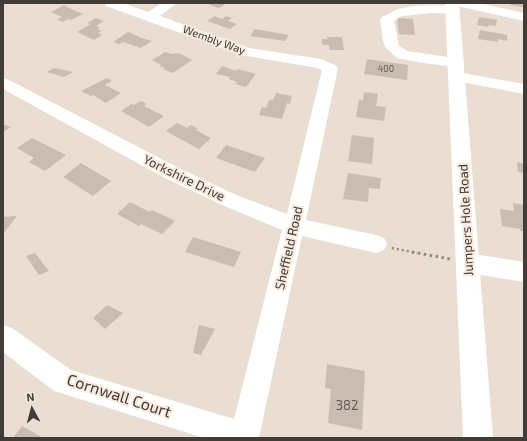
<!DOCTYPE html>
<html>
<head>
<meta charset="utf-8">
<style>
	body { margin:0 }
	#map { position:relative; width:527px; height:441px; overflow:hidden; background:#eaddd1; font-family:"Exo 2",sans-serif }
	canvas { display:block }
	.frame { position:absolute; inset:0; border:4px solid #413c37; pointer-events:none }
	.north { position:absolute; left:12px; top:389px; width:40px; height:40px; -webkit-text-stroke:3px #f7eade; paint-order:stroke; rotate:353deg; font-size:11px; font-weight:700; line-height:16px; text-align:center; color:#413c37 }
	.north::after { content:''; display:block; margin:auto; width:14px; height:18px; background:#413c37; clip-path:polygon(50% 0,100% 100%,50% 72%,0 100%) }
</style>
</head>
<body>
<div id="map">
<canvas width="527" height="441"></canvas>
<div class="frame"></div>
<div class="north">N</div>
</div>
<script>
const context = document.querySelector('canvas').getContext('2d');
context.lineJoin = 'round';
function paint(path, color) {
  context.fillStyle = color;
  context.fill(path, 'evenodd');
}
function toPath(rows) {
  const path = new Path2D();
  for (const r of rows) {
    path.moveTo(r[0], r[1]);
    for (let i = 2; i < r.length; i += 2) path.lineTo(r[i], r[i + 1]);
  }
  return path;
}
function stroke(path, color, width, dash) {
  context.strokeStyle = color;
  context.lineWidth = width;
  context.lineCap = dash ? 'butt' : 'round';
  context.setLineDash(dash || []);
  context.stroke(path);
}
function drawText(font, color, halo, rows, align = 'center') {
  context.font = font + ' "Exo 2",sans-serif';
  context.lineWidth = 4;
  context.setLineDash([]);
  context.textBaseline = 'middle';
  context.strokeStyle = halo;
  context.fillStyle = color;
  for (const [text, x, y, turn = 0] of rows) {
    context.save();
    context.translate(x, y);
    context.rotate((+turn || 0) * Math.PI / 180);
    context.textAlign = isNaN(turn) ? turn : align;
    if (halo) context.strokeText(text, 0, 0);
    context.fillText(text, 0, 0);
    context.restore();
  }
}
paint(toPath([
	[210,3,227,3,219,8,208,4],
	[510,3,522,3,523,7,510,5],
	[64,5,69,8,83,14,71,20,68,19,63,22,57,19,62,17,51,12],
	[215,16,222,19,226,16,232,18,228,21,237,24,230,29,207,21],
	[479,17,497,20,496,26,489,25,488,27,477,25],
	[96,18,104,21,96,26,100,28,97,29,102,31,98,33,102,35,94,40,77,32,91,24,87,23],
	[397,18,413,19,415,35,399,34],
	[255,29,289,35,285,41,250,36],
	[480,30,507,35,507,41,498,39,498,42,478,39],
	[128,32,142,38,152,41,141,48,123,42,119,44,113,42],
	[327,37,342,37,344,50,330,50,329,45,322,45,322,39,328,39],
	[165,52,172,54,179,53,192,60,173,73,163,69,165,68,160,66,161,65,152,60],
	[367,59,408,65,407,80,364,74],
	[222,66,236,71,238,69,256,74,246,87,235,84,237,82,229,79,230,77,216,74],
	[54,68,73,72,64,77,47,72],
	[107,78,112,81,105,85,121,93,106,103,93,95,91,96,81,91],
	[364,92,378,94,376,106,386,107,384,121,356,117,359,100,363,100],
	[276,93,292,96,290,104,287,103,282,119,259,115,262,107,266,108,269,100,273,100],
	[141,101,147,104,144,106,164,116,149,127,121,111,132,104,134,105],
	[177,123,187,128,191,125,198,129,196,130,211,138,199,149,166,131],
	[3,124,11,127,3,132],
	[352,135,374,138,372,164,348,161],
	[32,138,66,155,45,171,29,162,34,158,17,148],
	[226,145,265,158,255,172,216,158],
	[517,162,524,164,524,173,518,172],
	[81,163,111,181,93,196,63,177],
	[348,173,381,178,380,189,369,188,368,202,343,199],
	[130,202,150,212,152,210,175,221,162,234,141,224,139,226,117,214],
	[513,203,524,205,524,231,520,231,520,229,502,226,500,209,514,211],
	[17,216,3,234,3,217],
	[193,237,241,252,234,267,185,252],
	[35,253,49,271,39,275,26,256],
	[107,305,123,313,105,329,93,318],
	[199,325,215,329,201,355,193,353],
	[327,364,365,371,362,430,328,423,331,389,325,388],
	[22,426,43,438,13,438]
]), '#c9bcb1');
stroke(toPath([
	[392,248,417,253]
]), '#938a82', 2.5, [2, 3]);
stroke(toPath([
	[412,252,450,259]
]), '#938a82', 3, [2.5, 3.5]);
paint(toPath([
	[105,3,123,3,148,12,162,3,177,3,160,16,249,48,321,59,335,65,338,68,306,220,376,235,384,238,387,244,384,250,376,253,302,236,259,438,204,438,64,394,54,391,3,352,3,325,12,328,71,370,234,419,282,230,222,205,163,177,3,89,3,78,9,80,177,167,236,195,287,214,322,70,317,68,241,55,106,6,105,3],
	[456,3,479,3,524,13,524,21,457,6,456,3],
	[432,5,453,6,458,7,460,10,458,13,453,14,432,13,402,16,394,21,399,46,407,51,461,59,464,62,461,65,456,67,423,63,402,59,397,58,386,48,383,41,380,20,382,17,398,9,412,6,432,5],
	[457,72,524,84,524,94,451,80,449,77,451,74,457,72],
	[468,253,524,262,524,282,468,273,460,270,457,263,460,256,468,253]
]), '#fff');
paint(toPath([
	[445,3,459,3,493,438,463,438,445,3]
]), '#fff');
drawText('9px', '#635c56', null, [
	["400",386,69]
]);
drawText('11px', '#413c37', '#f7eade', [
	["Wembly Way",214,40,20]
]);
drawText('13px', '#413c37', '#f7eade', [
	["Yorkshire Drive",184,178,26],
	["Jumpers Hole Road",466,220,-93],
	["Sheffield Road",289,248,-77]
]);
drawText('13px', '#635c56', null, [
	["382",347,406]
]);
drawText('16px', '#413c37', '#f7eade', [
	["Cornwall Court",119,396,18]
]);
</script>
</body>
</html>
